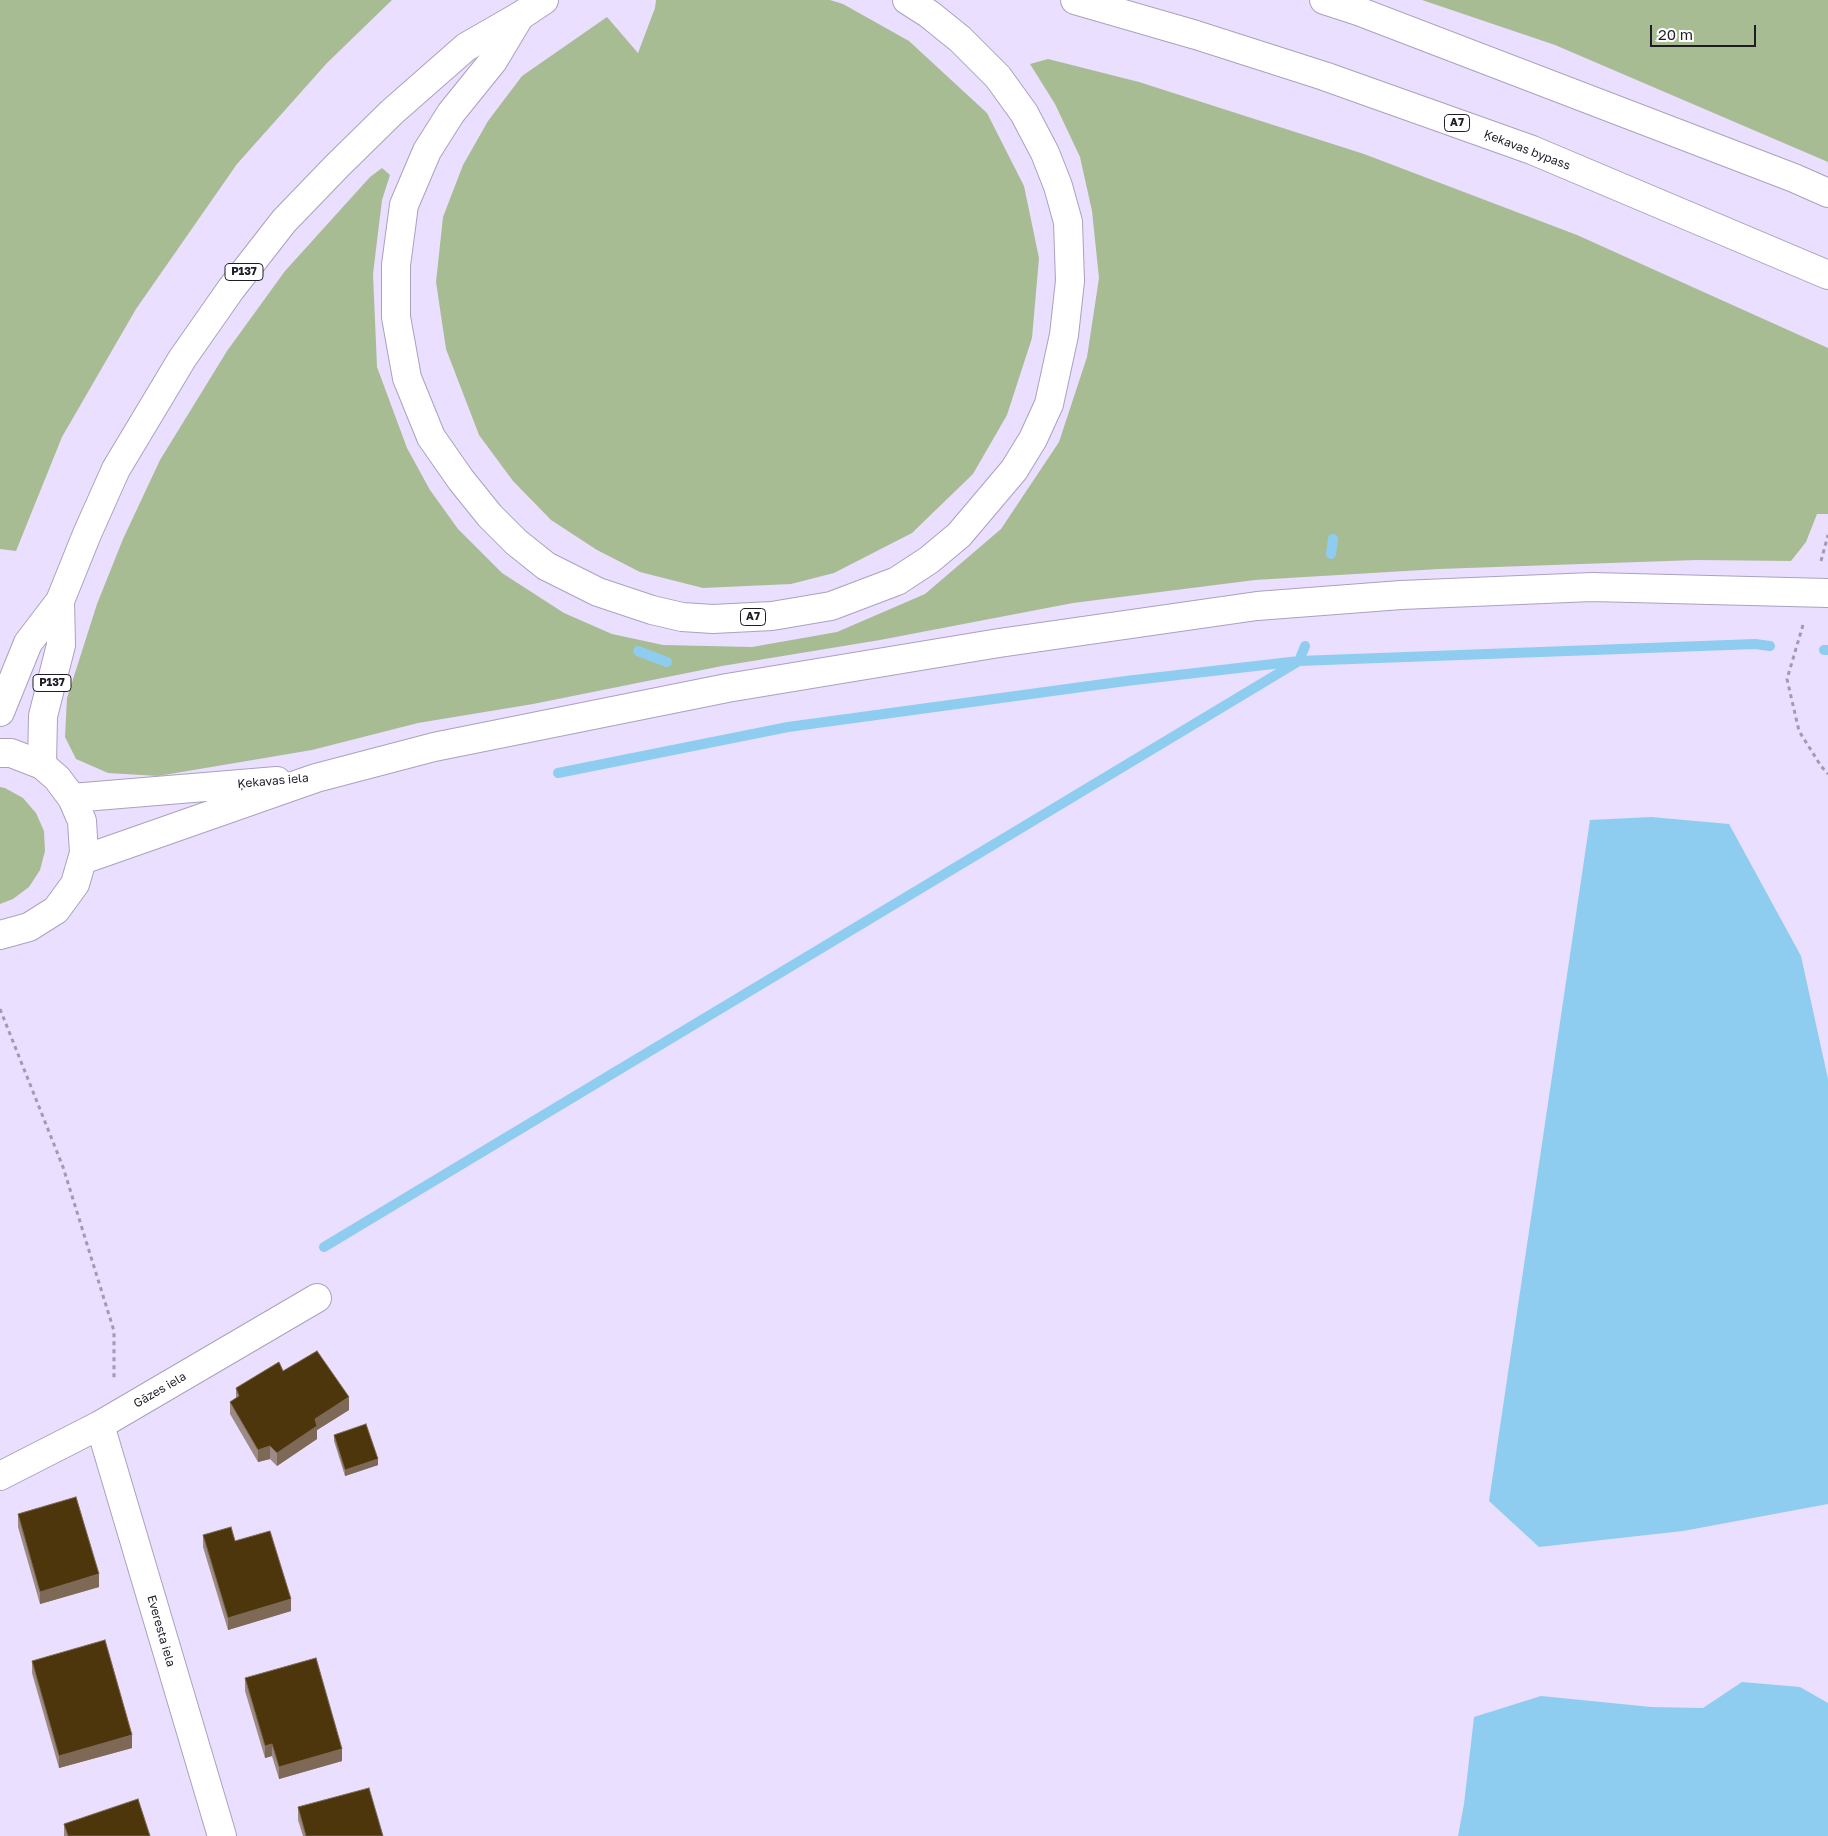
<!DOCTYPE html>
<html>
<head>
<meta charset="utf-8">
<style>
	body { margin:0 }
	#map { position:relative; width:1828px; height:1836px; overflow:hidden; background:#eadffe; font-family:"Golos Text",sans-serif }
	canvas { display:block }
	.scale { position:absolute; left:1650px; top:25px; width:106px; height:22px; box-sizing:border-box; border:2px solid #1f1c26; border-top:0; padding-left:6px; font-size:15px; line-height:18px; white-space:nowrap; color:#1f1c26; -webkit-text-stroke:4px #fff; paint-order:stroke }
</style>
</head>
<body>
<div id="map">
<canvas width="1828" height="1836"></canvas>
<div class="scale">20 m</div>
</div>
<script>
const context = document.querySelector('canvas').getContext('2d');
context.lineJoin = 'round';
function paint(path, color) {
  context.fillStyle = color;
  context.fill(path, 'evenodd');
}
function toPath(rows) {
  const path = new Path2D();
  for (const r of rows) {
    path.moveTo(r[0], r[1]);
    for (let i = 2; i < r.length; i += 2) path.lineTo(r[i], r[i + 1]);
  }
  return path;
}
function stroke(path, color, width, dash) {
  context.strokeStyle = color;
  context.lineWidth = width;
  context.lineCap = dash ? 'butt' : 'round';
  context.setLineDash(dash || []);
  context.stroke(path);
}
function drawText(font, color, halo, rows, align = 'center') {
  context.font = font + ' "Golos Text",sans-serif';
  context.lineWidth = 5;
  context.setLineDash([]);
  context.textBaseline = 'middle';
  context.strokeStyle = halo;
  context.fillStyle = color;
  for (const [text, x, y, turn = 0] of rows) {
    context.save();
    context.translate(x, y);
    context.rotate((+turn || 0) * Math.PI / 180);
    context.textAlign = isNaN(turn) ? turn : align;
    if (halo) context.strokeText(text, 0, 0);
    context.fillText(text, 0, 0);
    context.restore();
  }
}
paint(toPath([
	[0,0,392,0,327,63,237,164,136,309,62,437,16,551,0,549],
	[656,0,830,0,843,4,909,41,987,113,1024,186,1039,258,1032,338,1007,415,973,474,912,533,834,573,791,584,703,588,640,572,597,550,551,520,513,481,479,435,446,349,436,282,443,217,463,165,488,121,522,76,607,17,638,53,655,8],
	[1422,0,1828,0,1828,162,1555,45],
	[1048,59,1139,82,1364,154,1577,235,1828,348,1828,514,1817,514,1806,542,1791,561,1696,560,1439,569,1255,580,1073,603,880,640,722,666,533,704,418,723,312,750,158,776,108,773,76,759,65,737,67,698,97,604,123,539,160,460,227,351,285,271,370,177,382,168,390,175,382,200,373,274,377,367,407,448,430,490,458,529,502,573,564,613,612,634,663,645,752,647,837,632,925,594,1001,529,1059,442,1087,357,1099,278,1092,211,1080,157,1055,104,1030,64],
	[0,787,5,788,23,798,36,813,44,831,45,851,40,870,29,887,13,899,0,904]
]), '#a8bc94');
paint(toPath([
	[1651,817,1729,824,1801,956,1828,1079,1828,1504,1683,1531,1539,1547,1489,1501,1590,820],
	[1742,1682,1800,1687,1828,1703,1828,1836,1458,1836,1464,1804,1474,1717,1541,1696,1651,1707,1703,1708]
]), '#8ecdf0');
stroke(toPath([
	[1331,554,1333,539],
	[1824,650,1828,650],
	[638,651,667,662],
	[558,773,788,727,1126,681,1299,661,1755,644,1770,646],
	[324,1247,1299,661,1305,646]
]), '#8ecdf0', 10);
const street = toPath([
	[100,1425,222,1836],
	[0,1476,100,1425,317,1298]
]);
const secondary = toPath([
	[0,753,11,753,42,765,57,778,72,798,82,821,84,853,75,884,56,910,29,927,0,935],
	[72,798,277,781],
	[82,860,316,778,434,747,727,688,999,643,1257,606,1401,595,1592,587,1828,593]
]);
const primary = toPath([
	[0,712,28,643,60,601,87,534,116,469,182,359,231,289,284,221,337,166,392,112,466,47,520,16,544,0],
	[42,765,43,716,61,645,60,601]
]);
const highway = toPath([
	[1075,0,1196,35,1324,76,1532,150,1828,275],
	[1324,0,1358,11,1674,132,1794,178,1828,193],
	[520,16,493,61,451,113,427,151,404,205,396,265,396,317,407,378,431,437,461,480,490,516,516,542,546,566,598,592,652,610,682,617,713,619,772,616,831,606,897,581,929,560,959,535,1014,470,1033,439,1049,404,1064,335,1070,281,1068,222,1058,186,1045,153,1024,113,998,77,960,39,929,14,907,0]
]);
stroke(street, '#aba1be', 30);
stroke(secondary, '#aba1be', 30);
stroke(primary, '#aba1be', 30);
stroke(highway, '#aba1be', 30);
stroke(toPath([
	[1821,561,1828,535],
	[1803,625,1787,679,1799,731,1821,766,1828,774],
	[0,1009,63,1167,114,1331,114,1379]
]), '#a39ab2', 3, [4, 4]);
stroke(street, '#fff', 28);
stroke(secondary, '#fff', 28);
stroke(primary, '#fff', 28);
stroke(highway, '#fff', 28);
paint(toPath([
	[283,1371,349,1410,317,1430,317,1439,277,1466,270,1459,258,1462,230,1414,230,1402,236,1398,236,1388],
	[334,1435,378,1465,345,1476,334,1441],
	[18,1514,99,1587,40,1604,18,1527],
	[203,1535,235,1541,291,1611,228,1630,203,1547],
	[32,1661,132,1748,59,1768,32,1673],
	[245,1678,342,1761,279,1779,272,1756,265,1758,245,1691],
	[298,1807,383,1836,303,1836,298,1820],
	[64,1824,150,1836,64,1836]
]), '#9c8a85');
paint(toPath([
	[349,1397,349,1410,317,1430,317,1439,277,1466,277,1453,315,1419],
	[270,1446,270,1459,258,1462,258,1450],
	[378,1459,378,1465,345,1476,345,1470],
	[99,1574,99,1587,40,1604,40,1592],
	[291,1599,291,1611,228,1630,228,1618],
	[132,1735,132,1748,59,1768,59,1756],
	[272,1744,272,1756,265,1758,265,1746],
	[342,1749,342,1761,279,1779,279,1767]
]), '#7d6955');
const building = toPath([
	[317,1351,349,1397,315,1419,317,1426,277,1453,270,1446,258,1450,230,1402,239,1396,236,1388,279,1362,283,1371,317,1351],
	[366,1424,378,1459,345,1470,334,1435,366,1424],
	[76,1497,99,1574,40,1592,18,1514,76,1497],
	[231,1527,235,1541,270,1531,291,1599,228,1618,203,1535,231,1527],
	[105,1640,132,1735,59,1756,32,1661,105,1640],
	[316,1658,342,1749,279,1767,272,1744,265,1746,245,1678,316,1658],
	[369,1788,383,1836,306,1836,298,1807,369,1788],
	[138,1799,150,1836,68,1836,64,1824,138,1799]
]);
paint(building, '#4e360c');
stroke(building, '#7d6955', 1);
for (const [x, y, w] of [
	[1457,123,25],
	[244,272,38],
	[753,617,25],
	[52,683,38]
]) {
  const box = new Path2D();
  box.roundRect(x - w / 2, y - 8.5, w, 17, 4);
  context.fillStyle = '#fff';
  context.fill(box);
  stroke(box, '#1f1c26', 1);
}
drawText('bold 11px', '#1f1c26', null, [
	["A7",1457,123],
	["P137",244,272],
	["A7",753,617],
	["P137",52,683]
]);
drawText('12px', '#1f1c26', '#fff', [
	["Ķekavas bypass",1527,150,21],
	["Ķekavas iela",273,781,-5],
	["Gāzes iela",160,1390,-30],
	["Everesta iela",161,1631,74]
]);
</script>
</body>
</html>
